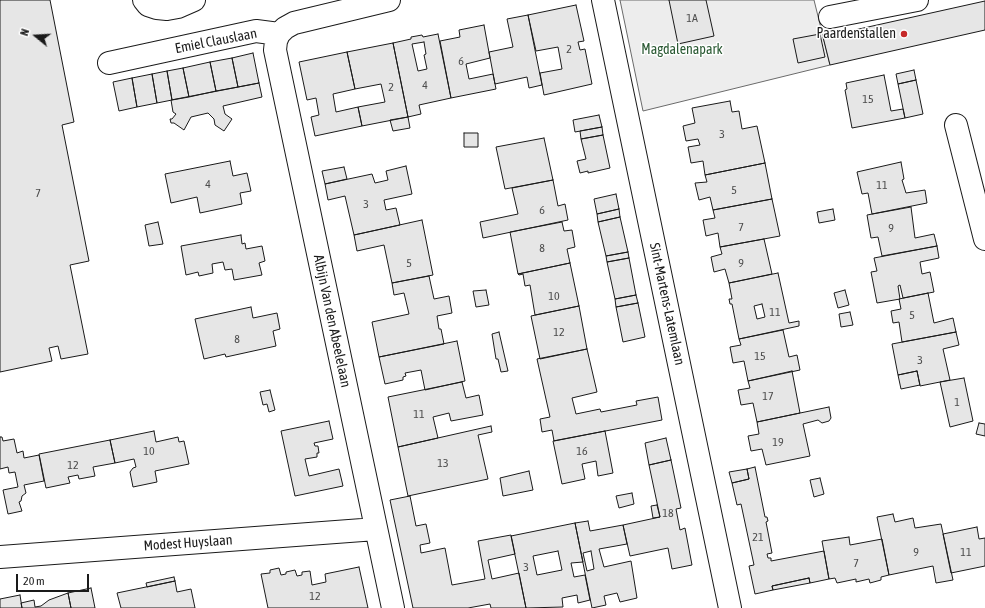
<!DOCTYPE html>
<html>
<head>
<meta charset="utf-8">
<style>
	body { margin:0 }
	#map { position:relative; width:985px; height:608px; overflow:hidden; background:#fff; font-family:"Asap Condensed",sans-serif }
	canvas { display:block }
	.north { position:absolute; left:16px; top:16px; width:40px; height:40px; -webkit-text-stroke:3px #fff; paint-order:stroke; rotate:288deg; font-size:11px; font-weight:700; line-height:16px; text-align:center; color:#1a1a1a }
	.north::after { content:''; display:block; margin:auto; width:14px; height:18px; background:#1a1a1a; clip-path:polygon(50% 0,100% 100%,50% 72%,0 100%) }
	.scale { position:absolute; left:16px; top:574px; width:73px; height:18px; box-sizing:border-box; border:2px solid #1a1a1a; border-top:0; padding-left:5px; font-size:12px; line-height:14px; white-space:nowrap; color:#1a1a1a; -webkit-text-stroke:3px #fff; paint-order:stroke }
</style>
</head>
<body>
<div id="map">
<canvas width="985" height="608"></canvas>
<div class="north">N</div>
<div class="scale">20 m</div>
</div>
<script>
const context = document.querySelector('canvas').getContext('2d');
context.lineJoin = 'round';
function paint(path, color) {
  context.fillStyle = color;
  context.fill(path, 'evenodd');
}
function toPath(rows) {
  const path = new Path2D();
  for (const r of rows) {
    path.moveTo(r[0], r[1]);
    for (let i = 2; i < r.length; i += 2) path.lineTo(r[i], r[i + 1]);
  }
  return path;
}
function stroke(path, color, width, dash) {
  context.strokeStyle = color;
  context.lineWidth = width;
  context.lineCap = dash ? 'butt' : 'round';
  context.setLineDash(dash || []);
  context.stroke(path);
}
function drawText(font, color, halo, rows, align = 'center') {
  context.font = font + ' "Asap Condensed",sans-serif';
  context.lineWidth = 3;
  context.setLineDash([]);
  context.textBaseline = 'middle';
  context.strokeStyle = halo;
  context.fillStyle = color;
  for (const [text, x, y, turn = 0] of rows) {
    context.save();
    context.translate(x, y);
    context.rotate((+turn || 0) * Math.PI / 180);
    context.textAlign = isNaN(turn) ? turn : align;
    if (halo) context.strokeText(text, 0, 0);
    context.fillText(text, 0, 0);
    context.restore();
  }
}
const built = toPath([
	[620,0,814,0,830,65,643,111,620,0]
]);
paint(built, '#ededed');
stroke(built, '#6a6a6a', 1);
const building = toPath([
	[0,0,50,0,74,122,62,125,89,261,70,265,88,354,61,359,58,346,49,348,52,361,0,372,0,0],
	[669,0,706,0,714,36,678,44,669,0],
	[985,1,985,30,830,65,823,37,985,1],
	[576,5,584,41,578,42,580,50,585,49,592,84,544,95,540,73,562,69,558,47,536,51,528,15,576,5],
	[528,15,542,85,529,88,527,77,495,84,489,52,513,47,507,19,528,15],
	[484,25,490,58,466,64,469,79,493,74,496,89,451,98,440,41,460,37,459,30,484,25],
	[438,34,451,98,419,105,421,114,408,117,393,43,411,39,411,37,422,35,423,37,438,34],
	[424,42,426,54,424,55,427,69,418,71,412,44,424,42],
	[820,34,825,57,798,63,793,39,820,34],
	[393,43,408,117,362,126,358,107,385,102,381,84,355,89,347,52,393,43],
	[347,52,355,89,333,94,336,112,358,107,362,126,315,136,311,117,319,115,316,98,307,100,299,62,347,52],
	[253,53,259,83,238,87,232,58,253,53],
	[232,58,238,87,216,91,210,62,232,58],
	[210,62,216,91,189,97,183,68,210,62],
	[183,68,189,97,172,100,167,71,183,68],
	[914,70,916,80,898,84,896,74,914,70],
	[167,71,172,100,157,103,152,74,167,71],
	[152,74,157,103,137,107,132,78,152,74],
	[884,75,891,111,903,109,905,118,852,128,845,90,847,89,846,83,884,75],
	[132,78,137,107,119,111,113,82,132,78],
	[916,80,923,114,905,118,898,84,916,80],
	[259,83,262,97,223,106,225,114,232,119,224,131,215,125,214,119,208,113,191,117,184,130,174,123,171,123,170,119,172,119,176,114,173,112,171,100,259,83],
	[730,101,732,112,739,111,742,129,757,126,765,163,705,175,703,161,691,163,688,147,700,145,698,139,686,141,683,126,695,123,692,108,730,101],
	[599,115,602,127,575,132,573,120,599,115],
	[408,117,410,128,393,131,390,120,408,117],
	[602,127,603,135,581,139,580,131,602,127],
	[464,133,478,133,478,147,464,147,464,133],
	[603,135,610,168,588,173,588,171,580,173,577,161,586,159,581,139,603,135],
	[544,138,553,180,505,189,496,147,544,138],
	[230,161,233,176,247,173,251,191,240,193,242,204,200,213,197,197,171,203,165,174,230,161],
	[901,162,904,179,902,180,906,193,925,190,927,203,872,214,868,193,862,194,857,172,901,162],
	[765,163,772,199,713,210,710,197,699,200,695,183,707,182,705,175,765,163],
	[406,166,412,194,384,200,386,210,396,208,400,225,354,235,345,196,328,200,325,184,372,174,375,183,388,180,386,171,406,166],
	[344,167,347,179,325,184,322,171,344,167],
	[553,180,558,206,565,204,568,220,483,238,480,222,518,214,512,188,553,180],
	[616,194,619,209,597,214,594,199,616,194],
	[772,199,780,236,720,247,718,233,706,236,703,220,715,218,713,210,772,199],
	[911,207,915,238,934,234,937,246,882,256,878,237,871,238,867,215,911,207],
	[619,209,620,217,598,222,597,214,619,209],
	[833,209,835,220,819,223,817,212,833,209],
	[620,217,628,252,606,256,598,222,620,217],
	[422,220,433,275,392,283,384,245,357,251,354,235,422,220],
	[158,222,163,244,149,246,145,225,158,222],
	[562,222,564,231,572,230,575,247,567,249,570,263,518,274,510,232,562,222],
	[241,235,242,244,245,243,246,249,262,246,265,261,259,263,262,275,234,280,232,269,225,270,223,262,212,264,213,273,199,276,198,272,186,275,181,246,241,235],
	[764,239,772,274,729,283,725,269,714,272,711,257,722,254,720,247,764,239],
	[937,246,939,258,920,262,922,274,930,272,934,292,903,298,900,285,898,286,900,299,877,303,871,272,877,271,874,258,937,246],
	[628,252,629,258,607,262,606,256,628,252],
	[629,258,636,295,615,299,607,262,629,258],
	[570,263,579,306,535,315,530,285,525,286,523,274,519,275,518,274,570,263],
	[778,273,789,323,799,321,799,326,739,339,732,304,730,304,729,299,732,299,729,283,778,273],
	[762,304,765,317,757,319,754,306,762,304],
	[429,276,434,299,449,296,452,313,437,316,439,329,441,329,444,344,379,357,372,322,409,314,404,293,394,295,392,283,429,276],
	[486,290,489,305,476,307,473,291,486,290],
	[845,290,849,305,838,308,834,293,845,290],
	[928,293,934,323,953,318,956,332,902,342,899,322,893,323,891,311,901,309,899,299,928,293],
	[636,295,638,303,616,307,615,299,636,295],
	[638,303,645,337,623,342,616,307,638,303],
	[579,306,587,349,540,359,531,316,579,306],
	[251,307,253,318,277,313,280,329,273,331,276,346,226,357,225,354,204,359,195,319,251,307],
	[850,312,853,325,841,327,839,314,850,312],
	[783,330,789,357,797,355,800,370,748,381,744,361,733,363,730,347,741,345,739,339,783,330],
	[499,332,508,371,501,372,498,359,496,359,492,334,499,332],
	[956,332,959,345,943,349,950,380,920,386,917,371,898,375,892,344,956,332],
	[457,341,465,381,425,390,421,370,405,373,406,376,403,377,403,380,385,384,379,357,457,341],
	[587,349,597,392,572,398,576,414,600,409,601,412,637,405,636,401,658,397,662,420,554,441,552,430,542,432,540,419,550,417,537,359,587,349],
	[792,371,800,413,757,422,753,403,741,405,738,390,750,388,748,381,792,371],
	[917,371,920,385,901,389,898,375,917,371],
	[964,378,973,421,950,427,940,382,964,378],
	[462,382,466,398,479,395,483,415,451,421,449,413,433,417,438,438,398,447,388,397,462,382],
	[270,390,275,410,269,412,267,404,263,405,260,392,270,390],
	[829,407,831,418,829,421,822,423,818,420,803,424,810,456,766,465,762,449,751,451,748,436,759,434,757,422,829,407],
	[329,421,333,439,314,443,315,446,318,446,319,453,317,453,317,457,305,459,309,476,339,469,343,486,295,496,281,431,329,421],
	[979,423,985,424,985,436,976,434,979,423],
	[491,426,492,432,478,435,488,479,408,496,398,447,491,426],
	[154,431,156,442,178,437,179,442,184,441,189,464,155,471,157,482,133,487,130,472,133,468,136,467,134,459,115,463,110,440,154,431],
	[605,431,613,473,598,476,596,461,582,464,585,479,562,484,553,441,605,431],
	[0,437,2,437,3,441,14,439,17,453,23,451,24,458,39,455,44,481,24,485,26,493,22,496,21,501,19,502,22,511,8,514,3,490,18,487,15,472,9,473,8,467,0,469,0,437],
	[666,438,671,460,649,465,645,443,666,438],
	[110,440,115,463,93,467,95,476,79,479,78,475,68,477,70,483,46,488,39,454,110,440],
	[671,460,681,508,676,509,680,530,685,528,692,565,672,569,668,548,630,556,623,525,660,517,649,465,671,460],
	[755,467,765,517,767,517,768,521,766,522,772,553,767,554,768,558,771,558,771,561,824,551,829,579,810,583,809,578,772,586,773,590,755,594,749,566,754,565,741,504,737,505,732,483,749,479,747,469,755,467],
	[747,469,749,479,732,483,729,472,747,469],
	[529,471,533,490,503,496,500,478,529,471],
	[820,478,824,494,814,497,810,480,820,478],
	[632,493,634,504,619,508,616,496,632,493],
	[410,496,416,526,426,524,430,543,420,545,421,553,445,548,452,585,485,579,478,541,511,535,515,554,488,560,492,579,519,573,526,608,491,608,490,604,468,608,413,608,390,500,410,496],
	[657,505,660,517,653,518,651,506,657,505],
	[893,514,895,522,913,518,915,528,941,524,953,580,936,583,933,566,889,575,877,517,893,514],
	[588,521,590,531,623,525,627,544,599,549,604,567,631,561,637,598,620,602,617,593,604,596,606,605,592,608,575,523,588,521],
	[591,551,594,569,587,571,583,553,591,551],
	[575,523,583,562,571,563,574,577,585,575,590,600,578,603,577,595,562,598,563,607,526,608,511,536,575,523],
	[558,551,562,570,537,575,533,556,558,551],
	[977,527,979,539,985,538,985,566,951,573,943,534,977,527],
	[849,537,850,545,882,539,889,575,881,577,881,580,870,583,869,579,856,582,856,579,837,583,835,578,829,579,822,541,849,537],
	[359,567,368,608,268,608,261,574,270,573,270,570,279,568,281,575,286,574,286,572,295,570,297,576,302,575,302,572,310,571,312,585,326,582,325,574,359,567],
	[174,577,175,581,147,587,146,583,174,577],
	[809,578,810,583,773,590,772,586,809,578],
	[175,581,177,592,191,589,195,608,121,608,117,593,175,581],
	[91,588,95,608,71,608,68,593,91,588],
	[68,593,71,608,22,608,21,603,34,600,35,607,41,606,49,600,68,593],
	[20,595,22,608,0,608,0,599,20,595]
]);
paint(building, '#e6e6e6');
stroke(building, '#1a1a1a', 1);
const minor = toPath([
	[144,0,148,5,157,8,167,9,178,7,194,0],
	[389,0,294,23,285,28,279,34,276,41,275,50,393,608],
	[603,0,730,608],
	[830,17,917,0],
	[109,63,256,31,279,34],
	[956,125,985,239],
	[0,557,376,529]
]);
stroke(minor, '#1a1a1a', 24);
stroke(minor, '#fff', 22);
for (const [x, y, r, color] of [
	[904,34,4,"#c62828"]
]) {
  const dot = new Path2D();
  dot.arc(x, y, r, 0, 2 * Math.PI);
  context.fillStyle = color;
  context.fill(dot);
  stroke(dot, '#fff', 1.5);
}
drawText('12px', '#4d4d4d', null, [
	["1A",692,18],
	["2",569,49],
	["6",461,61],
	["4",425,85],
	["2",391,87],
	["15",868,99],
	["3",722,134],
	["4",208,184],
	["11",882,185],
	["5",734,190],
	["7",38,193],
	["3",366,204],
	["6",542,210],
	["7",741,227],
	["9",891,228],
	["8",542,248],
	["5",409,263],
	["9",741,263],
	["10",554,296],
	["11",775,312],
	["5",912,315],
	["12",559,332],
	["8",237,339],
	["15",760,356],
	["3",920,360],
	["17",768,396],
	["1",957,402],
	["11",419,414],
	["19",778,442],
	["10",149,451],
	["16",582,451],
	["13",443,463],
	["12",73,465],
	["18",668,513],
	["21",758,537],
	["9",916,552],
	["11",966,552],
	["7",856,563],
	["3",526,567],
	["12",315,596]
]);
drawText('14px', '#1a1a1a', '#fff', [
	["Paardenstallen",896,34]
], 'right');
drawText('14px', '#1a1a1a', '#fff', [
	["Emiel Clauslaan",216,41,-11],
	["Sint-Martens-Latemlaan",667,304,78],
	["Albijn Van den Abeelelaan",332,321,78],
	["Modest Huyslaan",188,543,-4]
]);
drawText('14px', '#2b5a34', '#fff', [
	["Magdalenapark",682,50]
]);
</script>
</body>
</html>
